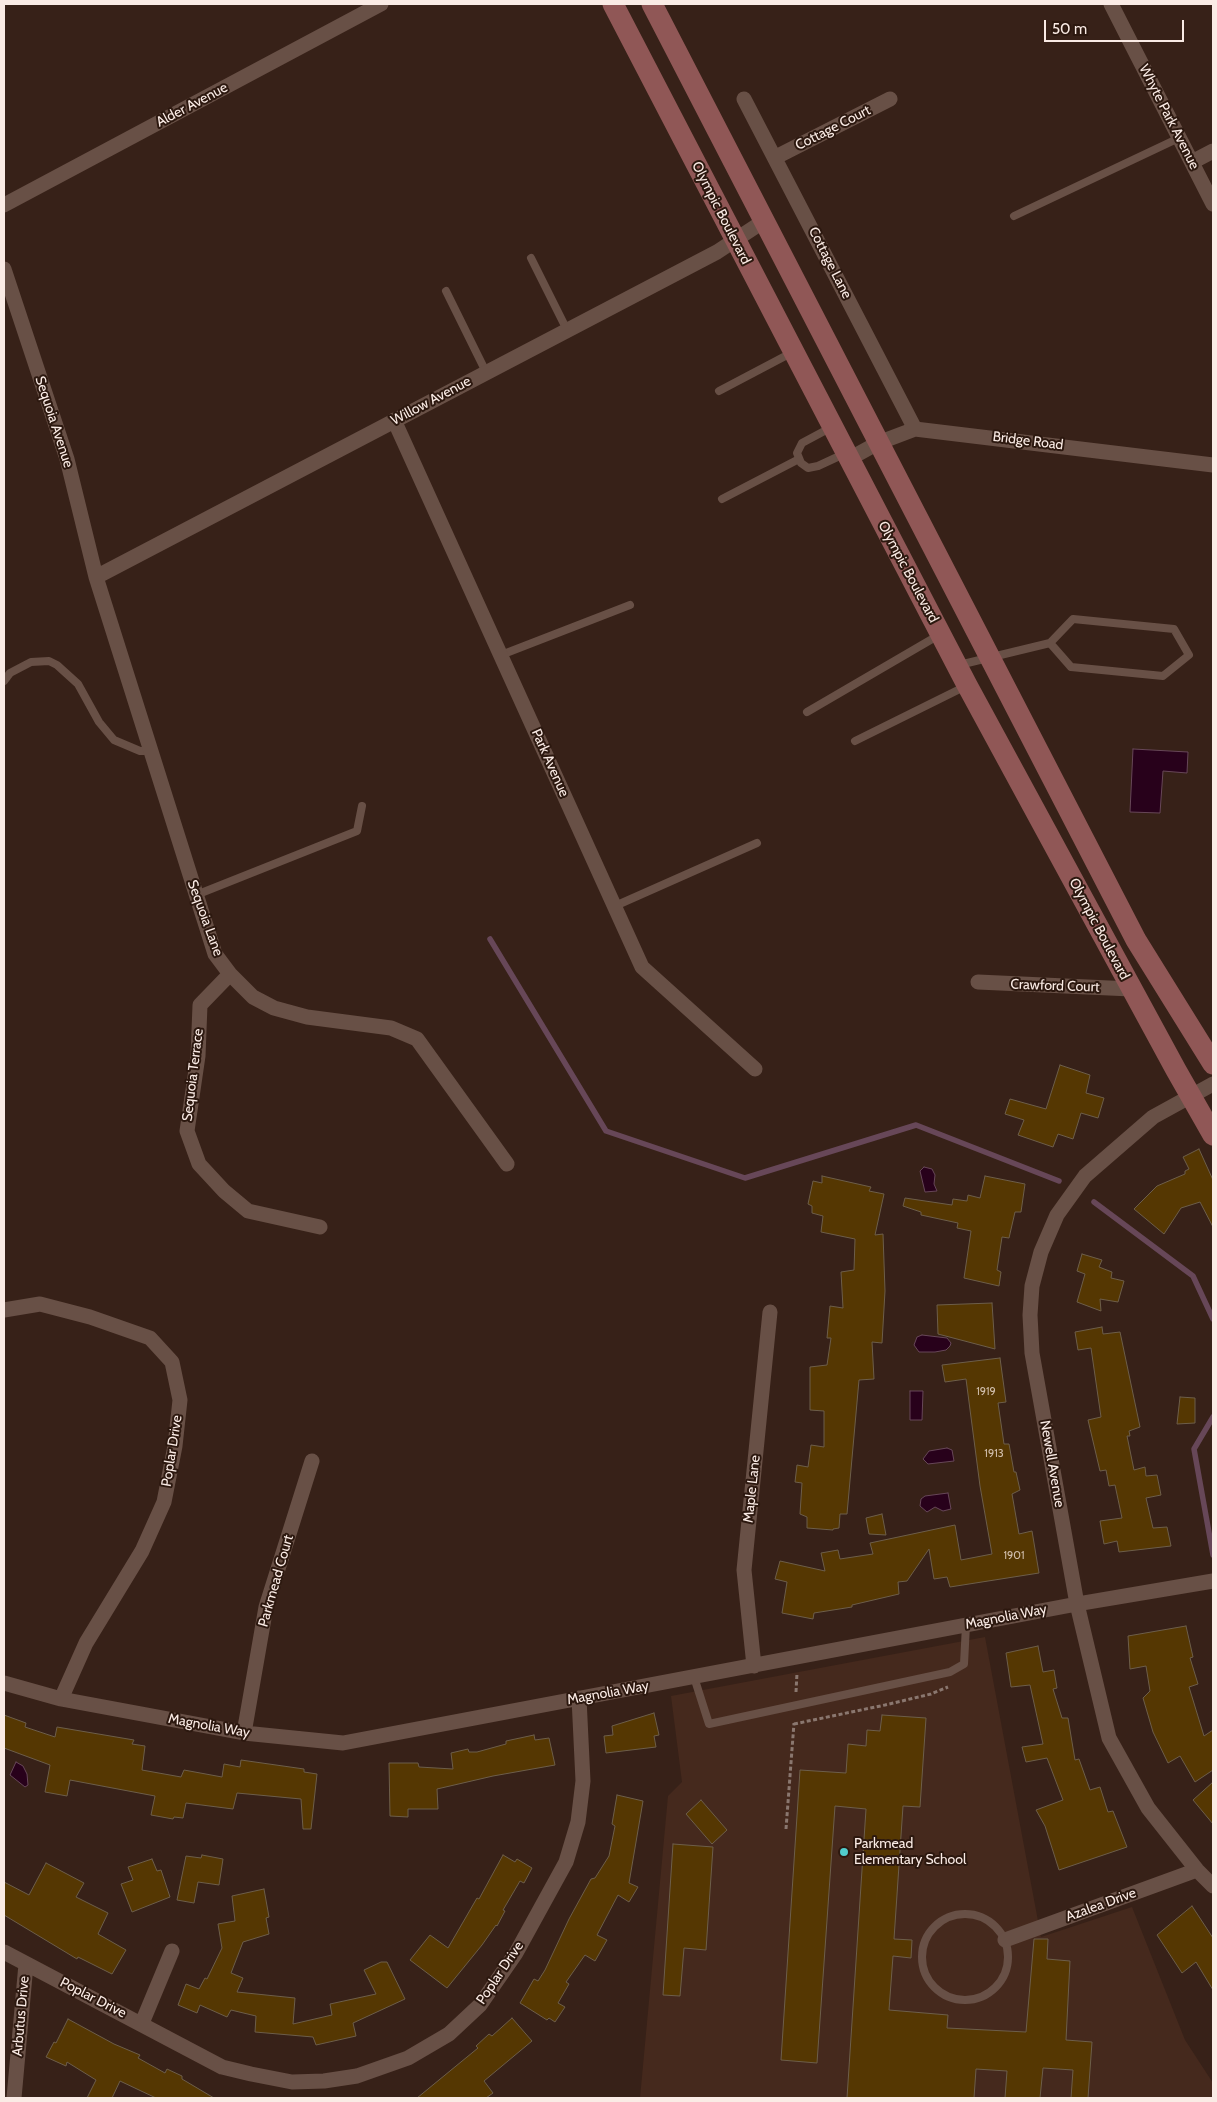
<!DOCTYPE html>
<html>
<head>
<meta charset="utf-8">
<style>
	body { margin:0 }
	#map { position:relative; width:1217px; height:2102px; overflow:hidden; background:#372118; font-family:Cabin,sans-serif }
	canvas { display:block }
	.frame { position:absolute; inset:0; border:5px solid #faebe5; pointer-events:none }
	.scale { position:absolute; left:1044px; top:20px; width:140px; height:22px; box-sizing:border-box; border:2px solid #faebe5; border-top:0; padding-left:6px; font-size:15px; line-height:18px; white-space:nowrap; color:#faebe5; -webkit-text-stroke:4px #2c180f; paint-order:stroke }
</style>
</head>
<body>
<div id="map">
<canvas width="1217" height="2102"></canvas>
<div class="frame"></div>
<div class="scale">50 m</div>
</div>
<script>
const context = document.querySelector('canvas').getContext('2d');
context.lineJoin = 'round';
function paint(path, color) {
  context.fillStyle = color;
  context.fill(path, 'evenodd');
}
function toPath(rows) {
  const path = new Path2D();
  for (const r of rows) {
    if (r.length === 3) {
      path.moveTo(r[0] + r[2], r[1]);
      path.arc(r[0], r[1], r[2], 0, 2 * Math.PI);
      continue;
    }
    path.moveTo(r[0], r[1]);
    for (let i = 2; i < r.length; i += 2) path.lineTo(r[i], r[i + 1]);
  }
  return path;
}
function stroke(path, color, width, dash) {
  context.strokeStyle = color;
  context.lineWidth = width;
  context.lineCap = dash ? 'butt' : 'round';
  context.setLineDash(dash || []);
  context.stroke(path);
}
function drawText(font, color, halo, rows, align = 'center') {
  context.font = font + ' Cabin,sans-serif';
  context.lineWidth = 4;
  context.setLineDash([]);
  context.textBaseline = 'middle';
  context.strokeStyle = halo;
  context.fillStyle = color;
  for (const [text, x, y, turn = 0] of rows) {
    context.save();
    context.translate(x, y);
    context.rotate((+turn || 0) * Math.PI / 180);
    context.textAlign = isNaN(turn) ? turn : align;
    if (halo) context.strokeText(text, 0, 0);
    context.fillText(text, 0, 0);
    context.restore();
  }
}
paint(toPath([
	[985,1637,1041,1937,1132,1907,1185,2040,1213,2083,1213,2098,640,2098,668,1796,682,1782,671,1696]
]), '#45291d');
const water = toPath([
	[1133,749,1188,752,1187,773,1163,771,1160,813,1130,812,1133,749],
	[924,1167,932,1169,935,1175,934,1184,937,1191,925,1192,920,1171,924,1167],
	[922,1335,947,1338,951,1343,950,1346,946,1350,935,1352,919,1352,914,1345,917,1337,922,1335],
	[910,1391,923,1391,922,1420,910,1420,910,1391],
	[947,1448,952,1450,954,1461,928,1464,923,1459,929,1451,947,1448],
	[948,1493,951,1509,943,1511,935,1507,927,1512,920,1506,921,1499,925,1496,948,1493],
	[16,1762,23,1766,27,1774,28,1785,25,1787,10,1775,16,1762]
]);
paint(water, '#28011b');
stroke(water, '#674758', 1);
stroke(toPath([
	[490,939,606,1131,745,1178,916,1125,1059,1181],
	[1094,1202,1193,1276,1213,1319],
	[1213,1417,1194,1449,1213,1555]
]), '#674758', 5.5);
const building = toPath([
	[1060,1065,1090,1075,1086,1093,1104,1098,1098,1118,1081,1113,1073,1139,1058,1134,1053,1147,1018,1135,1024,1120,1005,1114,1010,1099,1046,1109,1060,1065],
	[1199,1149,1213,1180,1213,1227,1200,1202,1181,1208,1164,1234,1134,1209,1157,1186,1185,1174,1185,1171,1189,1169,1183,1157,1199,1149],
	[822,1176,871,1187,869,1191,884,1194,875,1235,883,1234,885,1291,882,1343,872,1342,874,1379,859,1380,847,1514,840,1514,839,1528,833,1529,833,1530,807,1528,807,1517,800,1514,802,1483,795,1482,797,1465,808,1467,811,1445,824,1447,824,1411,810,1410,810,1367,827,1365,831,1338,827,1338,830,1306,843,1308,841,1272,854,1270,855,1239,821,1232,823,1216,812,1213,812,1206,808,1204,813,1181,822,1183,822,1176],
	[985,1176,1025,1184,1021,1212,1015,1212,1009,1238,1002,1237,997,1270,1001,1272,999,1286,964,1278,971,1231,957,1228,958,1223,921,1215,921,1212,903,1206,905,1198,952,1205,953,1199,967,1201,968,1195,980,1198,985,1176],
	[1082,1254,1102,1260,1099,1267,1112,1272,1111,1278,1124,1281,1118,1302,1100,1299,1101,1311,1077,1302,1085,1274,1077,1271,1082,1254],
	[992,1303,995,1349,938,1334,937,1305,992,1303],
	[1102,1327,1103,1334,1120,1332,1140,1427,1129,1431,1130,1436,1127,1436,1134,1470,1145,1467,1146,1476,1157,1475,1161,1495,1146,1498,1153,1528,1167,1527,1171,1546,1119,1552,1117,1541,1104,1544,1100,1521,1122,1518,1115,1485,1109,1486,1106,1470,1100,1471,1088,1420,1101,1417,1091,1348,1078,1350,1075,1332,1102,1327],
	[1000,1358,1006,1402,998,1403,1004,1444,1009,1444,1014,1472,1016,1472,1020,1490,1012,1494,1019,1534,1032,1531,1039,1573,950,1587,947,1577,934,1579,929,1549,907,1581,898,1582,899,1594,852,1605,852,1607,814,1613,813,1619,782,1613,787,1582,775,1579,780,1561,825,1571,821,1553,838,1550,840,1559,873,1554,870,1543,955,1525,961,1560,992,1554,980,1486,966,1379,945,1382,942,1365,1000,1358],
	[1180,1397,1195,1398,1195,1423,1177,1424,1180,1397],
	[882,1514,886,1535,869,1534,866,1518,882,1514],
	[1186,1626,1193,1657,1190,1658,1198,1684,1189,1687,1204,1736,1213,1730,1213,1770,1195,1782,1180,1756,1168,1763,1153,1732,1143,1698,1150,1691,1146,1666,1130,1669,1128,1636,1186,1626],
	[1038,1646,1043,1672,1054,1670,1057,1688,1053,1689,1062,1718,1068,1718,1075,1760,1079,1759,1090,1790,1100,1787,1108,1812,1113,1811,1127,1847,1059,1870,1045,1826,1036,1810,1063,1800,1047,1758,1026,1762,1022,1747,1043,1744,1030,1685,1011,1687,1006,1653,1038,1646],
	[654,1713,659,1735,654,1736,656,1747,606,1753,604,1736,613,1735,612,1726,654,1713],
	[4,1715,26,1723,25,1727,55,1737,57,1727,134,1740,132,1744,145,1746,142,1770,181,1777,184,1770,222,1777,224,1764,240,1767,241,1760,304,1769,304,1772,317,1774,311,1829,303,1829,301,1799,237,1793,233,1809,186,1803,183,1818,174,1817,173,1819,151,1815,155,1796,70,1780,67,1796,45,1792,50,1765,4,1748,4,1715],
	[882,1715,926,1718,920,1807,903,1806,894,1939,912,1940,911,1958,893,1956,889,2010,948,2015,947,2028,1026,2032,1034,1939,1048,1939,1047,1959,1070,1961,1066,2040,1092,2042,1088,2098,1071,2098,1073,2070,1043,2068,1040,2098,1005,2098,1007,2071,976,2069,974,2098,847,2098,866,1809,835,1806,817,2063,781,2060,800,1770,846,1773,848,1744,866,1746,867,1730,880,1731,882,1715],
	[534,1735,535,1740,549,1738,555,1765,493,1776,437,1789,438,1809,408,1809,408,1817,390,1816,389,1763,418,1763,419,1767,453,1769,451,1753,468,1749,469,1752,477,1752,506,1744,506,1741,534,1735],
	[1213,1782,1213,1824,1193,1800,1213,1782],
	[617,1795,643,1801,629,1883,638,1887,629,1902,618,1895,597,1935,607,1940,595,1961,585,1955,566,1982,569,1984,558,2003,565,2007,555,2022,549,2018,547,2020,520,2003,534,1979,538,1981,545,1970,569,1919,591,1879,595,1878,609,1856,615,1826,612,1824,617,1795],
	[701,1800,727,1830,712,1844,686,1814,701,1800],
	[673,1844,713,1847,706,1950,684,1948,680,1996,663,1995,673,1844],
	[202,1855,223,1859,219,1885,198,1882,194,1903,177,1900,186,1856,201,1858,202,1855],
	[503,1855,515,1862,517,1859,532,1868,524,1883,520,1881,503,1910,505,1911,497,1926,496,1925,482,1945,447,1988,410,1960,430,1935,448,1948,477,1898,479,1899,503,1855],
	[152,1859,157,1871,161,1870,170,1897,132,1912,121,1884,133,1880,128,1867,152,1859],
	[46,1863,84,1883,76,1897,108,1913,98,1934,126,1950,112,1974,78,1957,77,1959,4,1915,4,1882,29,1895,46,1863],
	[264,1889,269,1917,266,1918,269,1934,243,1942,231,1973,243,1978,237,1992,295,1998,293,2024,332,2015,330,2004,376,1994,364,1970,381,1962,387,1962,405,1999,353,2023,356,2036,316,2045,313,2037,255,2032,256,2016,231,2010,227,2017,200,2005,197,2013,178,2005,186,1984,199,1989,205,1978,207,1979,222,1948,218,1924,235,1921,232,1896,264,1889],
	[1192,1906,1213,1938,1213,1990,1196,1962,1182,1973,1157,1935,1192,1906],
	[512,2018,532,2041,484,2081,493,2093,486,2098,417,2098,478,2048,476,2046,489,2034,492,2036,512,2018],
	[68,2019,114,2044,140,2055,138,2058,165,2073,167,2069,182,2076,182,2079,214,2098,156,2098,120,2081,112,2098,87,2098,96,2080,67,2062,66,2066,46,2057,54,2042,56,2043,68,2019]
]);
paint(building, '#553702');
stroke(building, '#6d5e4a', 1);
stroke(toPath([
	[796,1692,797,1673],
	[794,1724,885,1705,931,1694,948,1687],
	[786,1829,794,1723]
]), '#8a776f', 3, [4, 2.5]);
stroke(toPath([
	[1014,216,1179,138],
	[531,258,567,330],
	[446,291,486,372],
	[719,391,793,352],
	[830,428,802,443,797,453,801,463,808,468,818,466,846,453],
	[722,499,799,459],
	[501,655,630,605],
	[959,665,1050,643,1073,619,1174,629,1189,655,1163,676,1071,667,1050,643],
	[4,681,10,673,31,662,49,661,57,665,78,684,99,722,114,740,140,751,151,751],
	[807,712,939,635],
	[855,741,966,686],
	[196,895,357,831,362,806],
	[615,906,757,843],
	[694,1677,709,1724,950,1672,964,1664,966,1625],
	[965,1957,43]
]), '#685046', 8);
stroke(toPath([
	[1111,4,1213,204],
	[744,99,915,429],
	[776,157,890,99],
	[1192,162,1213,151],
	[4,205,381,4],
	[4,269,67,459,96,577,215,954,230,974,253,997,274,1008,307,1017,391,1028,417,1039,507,1164],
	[394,420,642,967,755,1069],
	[849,459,878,443,915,429,1213,465],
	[96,577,717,252,764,221],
	[230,974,200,1005,198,1056,187,1131,199,1164,224,1191,248,1211,320,1227],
	[978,982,1131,989],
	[1213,1084,1153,1117,1085,1176,1057,1215,1041,1252,1032,1286,1030,1315,1032,1353,1077,1604,1109,1738,1148,1808,1197,1870,1213,1886],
	[4,1310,40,1304,90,1317,150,1338,172,1362,180,1400,175,1446,164,1502,142,1551,86,1643,61,1699],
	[754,1666,744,1570,770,1312],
	[4,1683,61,1699,244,1733,343,1743,1077,1604,1213,1581],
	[244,1733,266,1607,312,1461],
	[1005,1940,1197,1870],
	[4,1952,222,2067,251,2074,292,2082,324,2081,357,2076,408,2058,449,2034,480,2005,516,1953,566,1862,578,1822,583,1781,579,1698],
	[142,2023,172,1951],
	[14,2098,26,1964]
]), '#685046', 15);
stroke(toPath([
	[613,4,967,685,1176,1070,1213,1135],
	[652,4,1136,940,1213,1064]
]), '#905756', 21);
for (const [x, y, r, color] of [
	[844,1852,5,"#52cdcc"]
]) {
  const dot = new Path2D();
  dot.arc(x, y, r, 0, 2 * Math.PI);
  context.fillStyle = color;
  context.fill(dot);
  stroke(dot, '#2c180f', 2);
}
drawText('11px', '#d1beac', null, [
	["1919",986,1392],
	["1913",994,1454],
	["1901",1014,1556]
]);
drawText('14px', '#faebe5', '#2c180f', [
	["Alder Avenue",192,105,-28],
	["Whyte Park Avenue",1169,117,63],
	["Cottage Court",833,128,-27],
	["Olympic Boulevard",721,213,63],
	["Cottage Lane",830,263,63],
	["Willow Avenue",431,401,-28],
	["Sequoia Avenue",54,422,72],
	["Bridge Road",1028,441,7],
	["Olympic Boulevard",908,572,62],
	["Park Avenue",550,763,66],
	["Sequoia Lane",205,918,70],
	["Olympic Boulevard",1099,929,62],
	["Crawford Court",1055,986,2],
	["Sequoia Terrace",193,1075,-83],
	["Poplar Drive",172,1451,-81],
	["Newell Avenue",1052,1464,80],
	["Maple Lane",752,1489,-84],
	["Parkmead Court",276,1581,-74],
	["Magnolia Way",1006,1617,-11],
	["Magnolia Way",608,1693,-10],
	["Magnolia Way",209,1726,10],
	["Azalea Drive",1101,1905,-20],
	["Poplar Drive",500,1973,-56],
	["Poplar Drive",93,1998,27],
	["Arbutus Drive",21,2016,-85]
]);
drawText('14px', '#faebe5', '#2c180f', [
	["Parkmead",854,1844],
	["Elementary School",854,1860]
], 'left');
</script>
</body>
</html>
